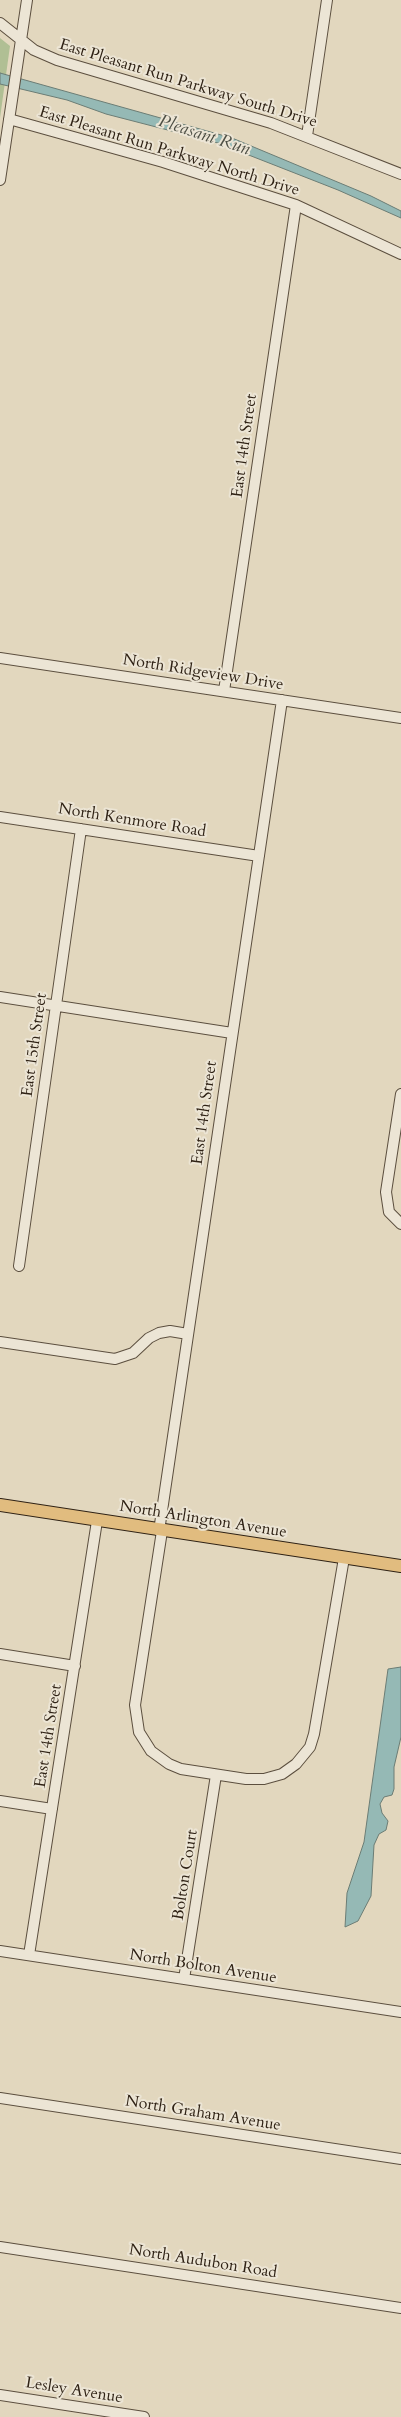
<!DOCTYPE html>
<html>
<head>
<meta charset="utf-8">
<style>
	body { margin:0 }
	canvas { display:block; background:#e2d7be }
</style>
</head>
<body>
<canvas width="401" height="2417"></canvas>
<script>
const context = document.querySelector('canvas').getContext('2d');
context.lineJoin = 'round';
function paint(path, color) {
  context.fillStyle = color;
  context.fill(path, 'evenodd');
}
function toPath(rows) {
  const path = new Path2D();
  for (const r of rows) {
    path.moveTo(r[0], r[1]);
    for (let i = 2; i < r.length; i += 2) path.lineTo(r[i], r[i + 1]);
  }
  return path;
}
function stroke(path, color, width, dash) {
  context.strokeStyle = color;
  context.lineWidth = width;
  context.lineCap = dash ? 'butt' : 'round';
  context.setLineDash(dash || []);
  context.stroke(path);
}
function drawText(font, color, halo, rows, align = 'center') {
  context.font = font + ' Cardo,serif';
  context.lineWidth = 4;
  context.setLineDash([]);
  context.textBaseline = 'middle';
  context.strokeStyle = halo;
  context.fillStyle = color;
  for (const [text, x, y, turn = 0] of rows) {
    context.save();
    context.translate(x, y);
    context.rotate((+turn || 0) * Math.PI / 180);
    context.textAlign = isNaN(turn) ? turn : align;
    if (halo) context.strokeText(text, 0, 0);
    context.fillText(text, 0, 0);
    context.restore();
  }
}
paint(toPath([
	[0,38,10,46,0,118]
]), '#b0bf94');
const water = toPath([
	[0,73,232,138,371,196,401,211,401,218,338,190,218,143,106,114,67,100,0,84,0,73],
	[401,1667,401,1737,394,1767,394,1789,392,1795,384,1797,380,1804,382,1813,388,1821,386,1830,379,1834,374,1845,371,1896,358,1921,345,1927,347,1893,364,1842,388,1669,401,1667]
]);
paint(water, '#95b9b5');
stroke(water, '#6c7d75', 1);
const minor = toPath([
	[0,23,34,50,57,60,271,123,401,174],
	[9,119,163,162,296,205,401,254],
	[307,136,327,0],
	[0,180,27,0],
	[0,658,401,718],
	[224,691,296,205],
	[0,817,259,856],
	[0,997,232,1033],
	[401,1094,386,1192,389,1212,401,1224],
	[19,1266,81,829],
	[0,1342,115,1359,133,1353,149,1338,159,1333,170,1331,188,1334],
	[159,1531,282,700],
	[162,1531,135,1705,139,1732,151,1751,169,1764,181,1769,246,1779,264,1779,282,1774,296,1764,310,1747,314,1734,344,1558],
	[0,1654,75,1666],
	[0,1801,52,1809],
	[0,1951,401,2012],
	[29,1955,97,1521],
	[184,1979,216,1775],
	[0,2098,401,2159],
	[0,2247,401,2308],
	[0,2395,144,2417]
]);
const major = toPath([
	[0,1505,401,1566]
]);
stroke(minor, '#5c4f3f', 12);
stroke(major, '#2f2215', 14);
stroke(minor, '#ece5d5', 10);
stroke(major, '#e1bc7f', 12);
drawText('16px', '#2f2215', '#ece5d5', [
	["East Pleasant Run Parkway South Drive",188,84,17],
	["East Pleasant Run Parkway North Drive",169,152,17],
	["East 14th Street",245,446,-82],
	["North Ridgeview Drive",203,673,9],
	["North Kenmore Road",132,821,9],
	["East 15th Street",35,1045,-82],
	["East 14th Street",205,1113,-82],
	["North Arlington Avenue",203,1520,9],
	["East 14th Street",49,1736,-81],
	["Bolton Court",186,1875,-81],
	["North Bolton Avenue",203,1967,9],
	["North Graham Avenue",203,2114,9],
	["North Audubon Road",203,2262,9],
	["Lesley Avenue",74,2391,9]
]);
drawText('italic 18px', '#4e4f45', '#ece5d5', [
	["Pleasant Run",204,136,18]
]);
</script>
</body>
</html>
